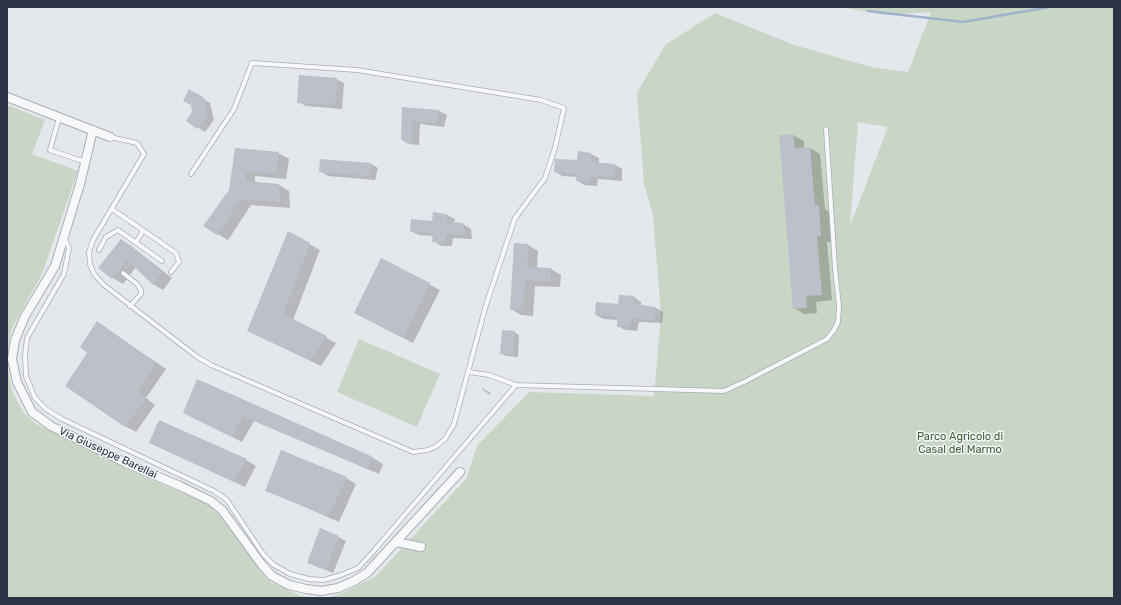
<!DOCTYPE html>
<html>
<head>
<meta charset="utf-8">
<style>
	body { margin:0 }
	#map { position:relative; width:1121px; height:605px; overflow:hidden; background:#e4e7ec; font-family:Rubik,sans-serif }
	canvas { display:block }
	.frame { position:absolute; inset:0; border:8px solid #2b3445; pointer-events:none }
</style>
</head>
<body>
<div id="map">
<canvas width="1121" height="605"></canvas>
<div class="frame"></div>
</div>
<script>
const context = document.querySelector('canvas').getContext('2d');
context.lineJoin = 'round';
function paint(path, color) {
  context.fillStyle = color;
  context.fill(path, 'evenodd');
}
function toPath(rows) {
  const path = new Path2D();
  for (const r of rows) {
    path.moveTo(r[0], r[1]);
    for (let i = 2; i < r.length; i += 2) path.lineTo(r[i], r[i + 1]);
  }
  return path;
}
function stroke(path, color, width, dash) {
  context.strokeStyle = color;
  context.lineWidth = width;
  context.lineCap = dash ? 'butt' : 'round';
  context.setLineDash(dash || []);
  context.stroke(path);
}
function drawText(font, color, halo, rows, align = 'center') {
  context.font = font + ' Rubik,sans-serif';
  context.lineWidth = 3;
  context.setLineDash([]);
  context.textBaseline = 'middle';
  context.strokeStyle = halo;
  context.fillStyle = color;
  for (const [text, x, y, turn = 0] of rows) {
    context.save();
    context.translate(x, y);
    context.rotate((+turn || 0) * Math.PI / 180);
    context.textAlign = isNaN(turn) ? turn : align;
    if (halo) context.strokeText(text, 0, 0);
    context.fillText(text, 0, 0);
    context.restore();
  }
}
paint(toPath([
	[840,7,1114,7,1114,598,7,598,7,365,12,390,17,401,25,414,36,424,127,469,210,505,232,530,270,582,301,596,316,598,330,597,344,592,375,577,466,479,477,446,529,392,654,396,661,315,653,215,644,184,637,93,665,45,715,13,794,45,871,67,908,72,931,12,885,15],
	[858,122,888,127,850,226],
	[7,105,45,120,32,154,78,171,42,274,11,330,7,354],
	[359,339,440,374,417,427,337,392]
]), '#c9d6c5');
paint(toPath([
	[336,79,344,83,342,109,306,106,298,102],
	[190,91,210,103,214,120,205,132,188,121,193,113],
	[403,108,439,111,447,115,444,127,420,124,419,145,409,144,402,140],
	[793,135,804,141,804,148,810,148,820,154,825,209,829,212,831,242,827,242,832,300,816,302,817,313,804,314,794,308,780,136],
	[236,149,278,153,289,159,286,179,255,176,255,183,279,185,289,191,290,208,251,205,228,240,204,226,230,190],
	[591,154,599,158,599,164,615,165,622,169,622,181,598,179,597,186,584,185,577,180,577,177,562,176,555,172],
	[321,160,371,164,378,168,375,180,328,176,320,171],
	[447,215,455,219,454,223,463,224,471,229,472,239,453,238,452,246,441,246,433,241,433,236,419,235,411,231],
	[289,233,320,250,293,320,336,343,321,366,248,331],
	[121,240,131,246,172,278,163,290,153,284,136,267,123,284,113,278],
	[528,245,538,251,537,268,551,269,561,275,560,287,535,286,533,316,521,315,511,309],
	[381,259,440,290,413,343,365,318],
	[634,297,641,302,641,306,656,308,663,312,662,323,639,322,637,331,625,330,618,326,618,320,604,319,596,315],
	[98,323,166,369,146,398,155,405,136,432,125,426,88,353],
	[514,332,519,335,518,357,506,356,501,353],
	[198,380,373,458,383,464,379,474,254,421,242,442,194,418],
	[482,388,491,393,490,395,482,389],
	[150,442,246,460,256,466,245,487],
	[346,478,356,484,339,522,266,490],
	[338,537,346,541,333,573,308,562]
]), '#0003');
stroke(toPath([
	[868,11,963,22,1050,7]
]), '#9fb4cc', 2.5);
paint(toPath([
	[299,75,337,78,335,105,297,103],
	[189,89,203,97,207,115,197,129,186,121,192,112,191,105,183,101],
	[402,107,439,110,436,123,412,121,412,142,401,140],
	[793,134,795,148,810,147,815,205,819,205,821,236,817,236,822,295,806,296,807,308,793,309,779,135],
	[235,148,279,152,276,174,245,171,246,181,279,184,280,202,240,200,217,235,203,226,229,190],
	[578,151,591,153,591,162,615,164,615,177,591,176,590,182,576,181,576,174,554,172,555,159,577,160],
	[320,159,371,163,368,176,319,172],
	[433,212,447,214,447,222,463,223,465,235,445,234,445,243,432,242,433,233,410,231,411,219,432,221],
	[288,231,310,243,283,314,327,336,310,360,247,331],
	[121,239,162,272,153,285,127,260,112,279,98,268],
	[514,243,528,244,527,267,551,268,550,282,525,280,523,310,510,310],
	[381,258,430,283,403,338,354,313],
	[619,295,634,296,633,304,656,307,654,320,631,318,629,327,617,327,617,317,595,315,596,302,618,304],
	[97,321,156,363,137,391,146,398,125,427,65,386,87,353,80,347],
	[502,330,515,331,513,355,500,354],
	[197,379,373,457,368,469,243,416,232,437,183,413],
	[159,420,247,459,234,482,149,443],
	[281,450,347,477,328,516,265,491],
	[320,528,339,536,325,570,307,563]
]), '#bbc0ca');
const lane = toPath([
	[59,118,50,150,85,162],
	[110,137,137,143,144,154,93,240,89,252,90,264,94,274,104,285,196,356,211,365,413,452,428,450,437,446,445,439,454,424,486,305,515,218,545,178,555,148,564,108,541,100,357,70,252,63,234,109,191,174],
	[112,209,176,253,179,262,171,272],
	[65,239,69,248,64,274,27,338,25,356,26,376,35,398,46,409,62,419,214,491,227,500,263,554,274,565,290,574,309,579,324,580,341,575,358,568,372,553,516,385,724,391,744,382,827,339,834,330,838,322,839,306,835,268,826,129],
	[136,242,143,231],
	[99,250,106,237,118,230,162,261],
	[123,273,137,284,141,290,141,294,130,306],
	[469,372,489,375,516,385]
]);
const street = toPath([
	[7,97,110,137],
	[93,130,80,184,55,266,25,316,15,340,12,359,17,382,32,412,51,426,126,463,180,486,211,501,222,510,262,565,272,576,289,585,306,589,321,591,338,588,354,581,367,573,460,472],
	[396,542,421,547]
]);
stroke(lane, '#a9aeb7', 5.5);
stroke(street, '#a9aeb7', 10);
stroke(lane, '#f7f8fa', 4);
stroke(street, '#f7f8fa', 8);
drawText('11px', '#3f6138', '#f4f6f9', [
	["Parco Agricolo di",960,437],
	["Casal del Marmo",960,450]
]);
drawText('11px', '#2b3445', '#f4f6f9', [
	["Via Giuseppe Barellai",108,453,25]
]);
</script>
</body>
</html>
